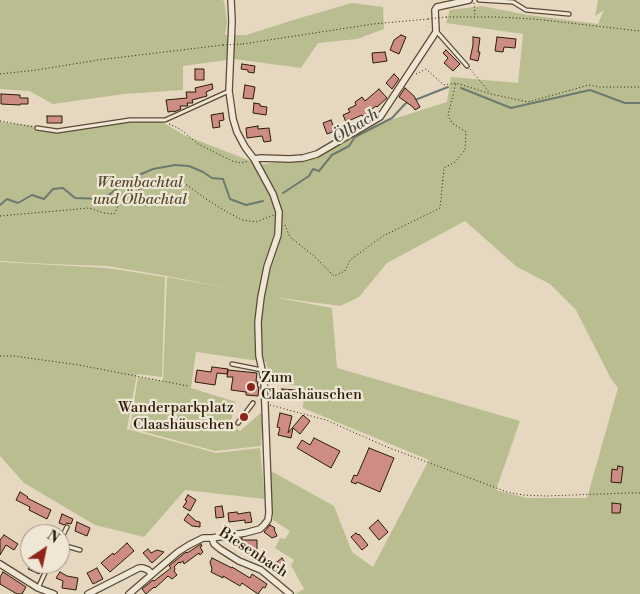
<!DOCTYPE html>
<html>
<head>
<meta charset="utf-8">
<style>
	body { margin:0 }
	#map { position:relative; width:640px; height:594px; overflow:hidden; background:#e6d8c0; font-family:"Libre Bodoni",serif }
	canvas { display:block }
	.north { position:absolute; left:20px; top:524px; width:50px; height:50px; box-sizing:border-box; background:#efe6d6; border:1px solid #a19584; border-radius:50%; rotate:34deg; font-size:14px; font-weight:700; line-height:20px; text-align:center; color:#2c1c09 }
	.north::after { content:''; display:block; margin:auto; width:18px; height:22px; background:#8f2418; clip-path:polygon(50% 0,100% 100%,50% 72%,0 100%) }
</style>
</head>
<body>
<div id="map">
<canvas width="640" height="594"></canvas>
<div class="north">N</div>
</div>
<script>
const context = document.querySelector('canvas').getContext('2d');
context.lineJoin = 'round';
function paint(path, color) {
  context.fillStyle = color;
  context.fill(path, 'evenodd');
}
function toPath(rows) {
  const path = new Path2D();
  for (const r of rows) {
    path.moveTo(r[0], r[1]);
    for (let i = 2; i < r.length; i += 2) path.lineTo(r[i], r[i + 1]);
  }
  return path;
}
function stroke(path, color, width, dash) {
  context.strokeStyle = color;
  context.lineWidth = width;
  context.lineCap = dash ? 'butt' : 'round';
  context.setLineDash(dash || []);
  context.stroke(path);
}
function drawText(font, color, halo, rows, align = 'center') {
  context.font = font + ' "Libre Bodoni",serif';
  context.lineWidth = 4.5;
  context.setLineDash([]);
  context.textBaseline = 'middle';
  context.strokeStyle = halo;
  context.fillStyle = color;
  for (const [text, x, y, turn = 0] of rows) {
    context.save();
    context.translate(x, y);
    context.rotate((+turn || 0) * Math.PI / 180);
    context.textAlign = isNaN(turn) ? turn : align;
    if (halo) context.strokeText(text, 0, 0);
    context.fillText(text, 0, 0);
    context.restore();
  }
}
paint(toPath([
	[0,0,222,0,224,1,227,22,225,35,246,35,300,18,352,3,383,7,384,29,357,39,318,43,301,68,234,59,183,66,183,90,124,94,53,104,29,91,0,89],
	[598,0,640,0,640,594,295,594,304,589,291,565,294,560,275,548,280,538,285,539,290,531,273,520,271,471,334,506,352,552,373,567,429,460,303,408,304,387,271,381,266,362,196,352,191,388,236,402,230,424,240,431,263,411,261,446,215,451,130,428,138,377,163,381,167,277,233,289,167,276,107,266,49,264,0,261,0,122,36,126,57,131,128,120,162,122,184,135,248,160,258,165,318,156,365,128,447,102,451,77,518,83,523,34,446,23,450,10,482,6,528,15,598,24,604,10,595,16],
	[261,172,278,203,281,236,271,267,264,295,275,236,276,217,274,204],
	[465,221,517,267,550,284,576,310,611,379,618,388,587,498,527,498,496,490,520,421,337,368,332,308,273,297,340,306,359,297,387,263],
	[0,262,107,268,165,277,162,377,137,374,127,429,216,453,260,448,265,499,185,490,144,537,95,525,24,483,0,456]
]), '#babd8f');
stroke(toPath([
	[461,88,511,108,590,90,625,103,640,103],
	[415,100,448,87],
	[283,193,309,176,313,169,319,171,332,155,349,146,355,137,392,118,405,104,408,102],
	[0,205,7,199,18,203,32,195,44,199,53,189,63,188,75,198,103,199,132,178,153,169,175,165,189,166,203,172,212,178,223,179,230,199,246,205,263,201]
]), '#6c7a70', 2);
const building = toPath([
	[401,35,406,37,399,54,390,50,394,40,401,35],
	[473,37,480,38,478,52,480,52,478,61,470,59,473,45,473,37],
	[497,37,516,39,515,48,504,47,503,52,495,51,497,37],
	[446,50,460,64,453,71,444,63,448,58,443,53,446,50],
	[385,52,387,61,373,63,372,53,385,52],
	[242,64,255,66,254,73,248,72,248,70,241,69,242,64],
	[195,69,204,69,204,80,195,80,195,69],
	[394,74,399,79,392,89,386,83,394,74],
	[212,84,213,89,206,92,207,96,192,100,193,103,187,103,188,106,180,106,181,109,174,112,174,111,168,112,166,100,187,98,186,92,196,92,195,88,212,84],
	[245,85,255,87,253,99,243,98,245,85],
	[405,88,414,96,420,107,415,110,413,107,399,97,405,88],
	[379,89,387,98,377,107,376,106,369,111,371,115,365,119,362,115,346,122,343,115,350,112,348,109,356,105,355,102,362,97,365,101,379,89],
	[1,94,20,95,20,98,28,98,28,104,20,104,20,105,1,104,1,94],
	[254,103,260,104,260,106,267,107,266,115,253,113,254,103],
	[223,113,224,120,219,121,220,127,213,128,211,115,223,113],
	[47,116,62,116,62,123,47,123,47,116],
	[331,120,335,131,327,134,323,123,331,120],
	[258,126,258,129,269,128,271,141,264,142,262,136,247,138,246,128,258,126],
	[212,367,228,369,227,374,217,373,215,385,195,382,197,370,211,372,212,367],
	[228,370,257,373,256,381,258,382,257,386,259,387,258,396,246,395,246,392,231,390,233,377,227,377,228,370],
	[282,389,296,390,295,393,302,393,302,399,281,397,282,389],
	[280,413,292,416,288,433,303,415,310,421,300,434,293,428,291,438,278,435,280,428,277,427,280,413],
	[314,438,340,451,331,468,297,448,302,440,310,445,314,438],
	[369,448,394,458,380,492,357,482,356,484,351,482,354,475,357,476,369,448],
	[618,466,623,467,621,483,611,482,612,469,617,470,618,466],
	[20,492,28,497,27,498,51,510,47,519,29,510,30,507,16,500,20,492],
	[188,495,196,500,190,511,183,507,187,501,185,500,188,495],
	[612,503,621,504,620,513,612,513,612,503],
	[222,506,224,517,216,518,215,507,222,506],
	[237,512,238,514,250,512,252,522,245,523,245,520,229,522,228,513,237,512],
	[62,514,73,519,71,524,67,523,64,525,59,523,62,514],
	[188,514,196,521,200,522,200,527,192,526,184,520,188,514],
	[378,520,388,532,379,540,369,528,378,520],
	[77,522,90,528,87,536,75,531,77,522],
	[270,525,275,528,274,529,277,536,272,538,264,532,270,525],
	[356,533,358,535,359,534,368,545,362,550,351,537,356,533],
	[4,535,18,544,14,550,6,545,0,555,0,540,4,535],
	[242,538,242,540,257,540,257,549,249,549,249,546,236,546,237,539,242,538],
	[127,543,134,551,110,572,101,563,113,553,114,555,127,543],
	[201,544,202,546,200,547,203,552,200,555,199,553,184,564,183,561,180,563,179,562,174,567,175,569,174,571,177,575,172,579,168,576,155,588,154,587,146,594,142,589,153,580,154,581,171,568,169,566,181,556,186,552,187,553,201,544],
	[148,549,151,553,157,550,164,552,152,563,143,553,148,549],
	[212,558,232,568,232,567,250,578,252,574,267,584,265,588,263,587,258,594,242,583,240,586,223,576,223,578,211,572,212,569,210,562,212,558],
	[282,558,286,564,277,571,273,565,282,558],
	[30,564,43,564,39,574,28,569,30,564],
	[97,568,103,579,93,584,87,573,97,568],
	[3,572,26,587,22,594,17,594,0,584,0,577,3,572],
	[60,572,67,576,78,578,76,590,62,588,63,581,56,578,60,572]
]);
paint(building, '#cd8c84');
stroke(building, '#2c1c09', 1);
const lane = toPath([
	[479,0,513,2,526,10,569,14],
	[437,32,467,66],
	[37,128,57,131,130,120,165,120,174,116,229,91],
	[232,364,262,370],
	[238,423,253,403],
	[60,541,67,527],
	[60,550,62,547,66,546,80,550],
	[38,588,49,564]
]);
const street = toPath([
	[254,159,261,158,289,159,303,158,317,154,380,117,436,32,435,10,437,7,469,0],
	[212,538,214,544,220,549,239,561,261,570,290,594],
	[0,564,38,588,54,594],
	[88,594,139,568,143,568,148,570,152,574],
	[129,594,178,552,189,545,203,538,212,538,245,533,260,529,264,525,268,520,269,513,264,379,259,356,258,322,261,297,267,267,278,235,279,212,273,194,254,159,245,147,237,132,233,119,229,91,232,21,231,0]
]);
stroke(lane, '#5a4b37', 5.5);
stroke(street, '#5a4b37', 8);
stroke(toPath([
	[474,3,475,16],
	[446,17,497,17,534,19,640,31],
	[243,44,373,24,428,19],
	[470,69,490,93],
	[0,74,37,70,98,60,223,45],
	[416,74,426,69,444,85,456,83,491,94,528,102,589,85,599,87,640,87],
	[0,121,34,127],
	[169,124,180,129,198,144,232,161,241,163,249,161],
	[0,216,89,208,104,213,114,214,119,204,138,190,157,183,187,185,206,199,227,212,242,220,256,222,274,215],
	[285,225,290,237,314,256,334,276,345,271,350,260,383,236,440,208,444,168,455,162,465,150,466,132,452,123,448,115,456,83],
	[0,356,14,356,79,365,188,386],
	[270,405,326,420,387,447,507,492,523,495,546,496,629,493,640,493]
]), '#2c1c09', 1, [1, 2.5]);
stroke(lane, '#efe6d6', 3);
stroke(street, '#efe6d6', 5.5);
stroke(toPath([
	[428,19,446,17],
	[223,45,243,44]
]), '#2c1c09', 1, [1, 2.5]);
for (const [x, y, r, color] of [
	[251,387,5,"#8f2418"],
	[244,417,5,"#8f2418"]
]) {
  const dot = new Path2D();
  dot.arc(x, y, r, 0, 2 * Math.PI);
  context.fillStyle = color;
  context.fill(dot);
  stroke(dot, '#efe6d6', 2);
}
drawText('italic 15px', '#574c31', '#efe6d6', [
	["Wiembachtal",140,183],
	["und Ölbachtal",140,200]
]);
drawText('15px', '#2c1c09', '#efe6d6', [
	["Zum",261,378],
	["Claashäuschen",261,395],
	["Wanderparkplatz",234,408,"right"],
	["Claashäuschen",234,425,"right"]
], 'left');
drawText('15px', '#2c1c09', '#efe6d6', [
	["Biesenbach",253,553,33]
]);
drawText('italic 16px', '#4c4b3d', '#efe6d6', [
	["Ölbach",356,127,-32]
]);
</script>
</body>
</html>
